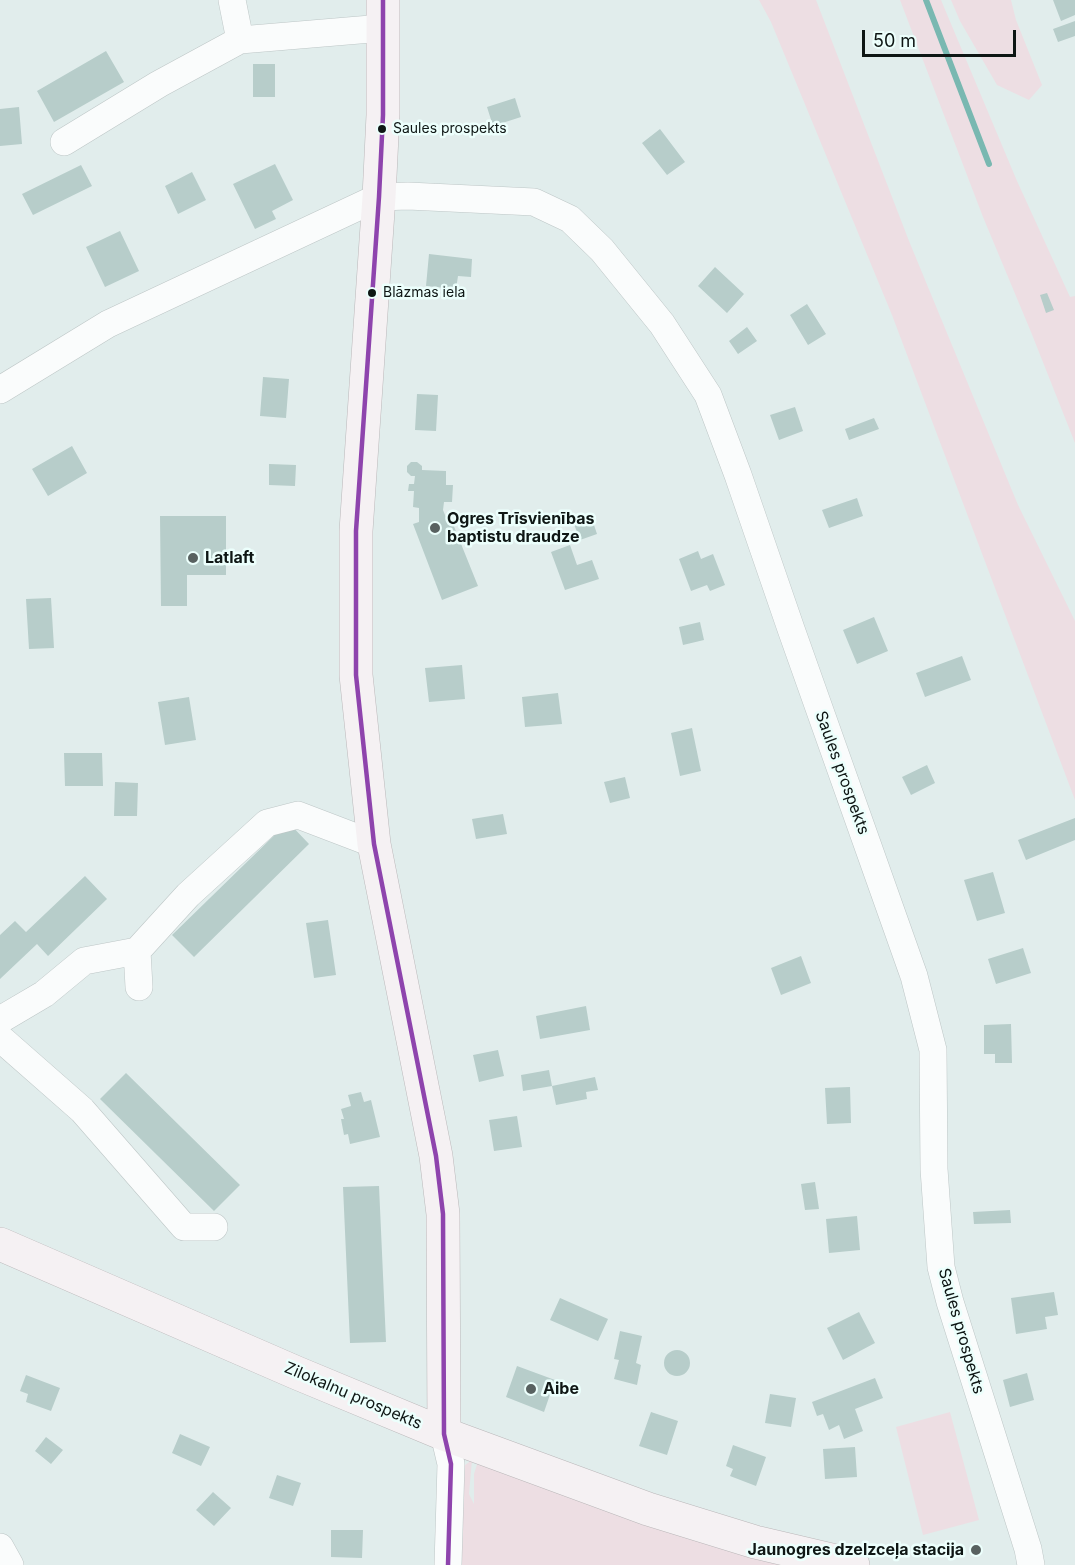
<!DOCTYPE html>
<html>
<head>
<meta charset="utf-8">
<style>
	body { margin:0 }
	#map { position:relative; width:1075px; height:1565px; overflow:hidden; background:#e1edec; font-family:Inter,sans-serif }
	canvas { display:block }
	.scale { position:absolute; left:862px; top:30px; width:154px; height:27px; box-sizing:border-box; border:3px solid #0e1614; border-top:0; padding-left:8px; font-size:18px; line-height:21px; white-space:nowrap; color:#0e1614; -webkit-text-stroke:4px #ecfffc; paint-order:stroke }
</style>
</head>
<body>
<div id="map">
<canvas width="1075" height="1565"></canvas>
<div class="scale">50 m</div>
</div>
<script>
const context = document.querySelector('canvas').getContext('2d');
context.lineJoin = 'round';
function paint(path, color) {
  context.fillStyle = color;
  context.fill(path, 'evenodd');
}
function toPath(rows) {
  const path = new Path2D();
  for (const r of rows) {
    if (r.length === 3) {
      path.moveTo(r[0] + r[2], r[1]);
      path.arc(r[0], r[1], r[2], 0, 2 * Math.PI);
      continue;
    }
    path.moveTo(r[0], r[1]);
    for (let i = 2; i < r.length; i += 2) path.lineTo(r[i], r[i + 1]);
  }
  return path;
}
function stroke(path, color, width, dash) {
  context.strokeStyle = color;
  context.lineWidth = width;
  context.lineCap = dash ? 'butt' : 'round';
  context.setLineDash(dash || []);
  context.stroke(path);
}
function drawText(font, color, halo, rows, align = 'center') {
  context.font = font + ' Inter,sans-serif';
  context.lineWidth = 5;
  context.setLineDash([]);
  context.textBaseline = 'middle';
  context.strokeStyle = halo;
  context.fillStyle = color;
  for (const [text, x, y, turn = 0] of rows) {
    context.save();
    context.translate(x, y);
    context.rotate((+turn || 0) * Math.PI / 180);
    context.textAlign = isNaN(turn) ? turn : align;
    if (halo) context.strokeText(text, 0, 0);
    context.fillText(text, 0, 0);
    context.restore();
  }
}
paint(toPath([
	[759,0,816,0,909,241,1018,505,1075,621,1075,800,892,315,771,22],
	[900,0,941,0,1017,181,1070,297,1075,296,1075,443,1031,332,983,217],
	[951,0,1011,0,1016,20,1042,85,1029,100,997,85,960,21],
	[950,1412,979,1520,923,1535,896,1427],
	[479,1458,806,1565,460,1565,461,1468,472,1460,469,1494,474,1504,474,1474]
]), '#eddee3');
stroke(toPath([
	[926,0,989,164]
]), '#79b8b1', 6);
paint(toPath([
	[1053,0,1075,0,1075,15,1061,21],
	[1075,21,1075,36,1058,42,1053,29],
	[106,51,124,82,54,122,37,91],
	[253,64,275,64,275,97,253,97],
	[515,98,521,117,493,126,487,107],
	[19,107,22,144,0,146,0,109],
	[660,129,685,162,667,175,642,143],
	[275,164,293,200,272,211,276,219,255,229,233,184],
	[81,165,92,186,33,215,22,194],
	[192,172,206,200,178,214,165,186],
	[120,231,139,271,105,287,86,247],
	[429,254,472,259,471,277,458,276,456,289,426,286],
	[715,267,744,294,727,313,698,286],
	[1047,293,1054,310,1046,313,1040,295],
	[807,304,826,334,808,345,790,315],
	[747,327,757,341,738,354,729,341],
	[263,377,289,379,286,418,260,416],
	[417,394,438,395,436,431,415,430],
	[795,407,803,431,779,440,770,415],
	[874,418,879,429,849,440,845,429],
	[72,446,87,473,48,496,32,469],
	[411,462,417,462,422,466,422,470,446,471,446,485,453,485,452,502,444,502,443,510,447,520,451,519,478,586,442,600,413,524,419,522,419,508,413,507,414,491,408,491,409,484,414,484,415,476,411,476,407,472,407,466],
	[269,464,296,465,295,486,269,485],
	[857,498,863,516,829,528,822,510],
	[590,513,597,534,580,540,572,519],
	[160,516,226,516,226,575,187,575,187,606,161,606],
	[570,545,577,565,592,560,599,579,565,590,551,552],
	[698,551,701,559,713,554,725,585,710,591,707,585,691,591,679,559],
	[51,598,54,648,29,649,26,599],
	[874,617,888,651,857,664,843,630],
	[700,622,704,640,683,645,679,627],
	[962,656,971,680,925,697,916,673],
	[462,665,465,699,429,702,425,668],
	[558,693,562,724,525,727,522,697],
	[189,697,196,740,165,745,158,702],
	[692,728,701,771,680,776,671,733],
	[64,753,102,753,103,786,65,786],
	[927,765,935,783,911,795,902,777],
	[625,777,630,798,610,803,604,782],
	[115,782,138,783,137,816,114,816],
	[503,814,507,834,476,839,472,819],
	[1075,818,1075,840,1026,860,1018,840],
	[288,822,309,844,194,957,172,935],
	[993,872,1005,913,977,921,964,880],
	[85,876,107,899,48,956,37,944,0,979,0,935,15,921,26,932],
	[328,920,336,975,314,978,306,923],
	[1023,948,1031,973,996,984,988,959],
	[801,956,811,983,781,995,771,968],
	[586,1006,590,1030,540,1039,536,1016],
	[1011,1024,1012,1063,995,1063,995,1054,984,1054,984,1025],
	[498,1050,504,1076,479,1082,473,1055],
	[549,1070,552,1086,523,1091,521,1075],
	[126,1073,240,1185,214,1211,100,1099],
	[595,1077,598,1090,586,1092,587,1099,556,1105,552,1086],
	[850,1087,851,1123,827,1124,825,1088],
	[361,1092,364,1102,371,1100,380,1137,350,1144,348,1134,344,1135,341,1119,344,1119,341,1109,351,1106,348,1095],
	[517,1116,522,1147,494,1151,489,1120],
	[815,1182,819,1209,805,1210,801,1184],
	[379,1186,386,1342,350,1343,343,1187],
	[1010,1210,1011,1223,974,1224,973,1212],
	[857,1216,860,1250,829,1253,826,1219],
	[1054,1292,1058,1315,1045,1317,1047,1329,1016,1334,1011,1298],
	[560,1298,608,1319,598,1341,550,1320],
	[859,1312,875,1343,843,1360,827,1328],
	[620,1331,642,1336,636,1363,641,1365,637,1385,614,1379,619,1360,614,1359],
	[677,1363,13],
	[517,1366,555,1380,544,1412,506,1397],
	[1027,1373,1034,1400,1010,1407,1003,1380],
	[26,1375,60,1388,51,1411,26,1402,28,1394,20,1391],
	[875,1378,883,1398,855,1409,863,1431,844,1439,839,1425,829,1430,823,1414,817,1416,812,1402],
	[770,1394,796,1398,791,1427,765,1423],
	[651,1412,678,1421,667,1455,639,1446],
	[180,1434,210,1447,201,1466,172,1453],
	[46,1437,63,1450,51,1464,35,1451],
	[733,1445,766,1457,756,1486,730,1476,733,1469,726,1466],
	[855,1447,857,1477,825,1479,823,1449],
	[277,1475,301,1483,293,1506,269,1498],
	[213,1492,231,1508,214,1526,196,1510],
	[331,1530,363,1530,362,1558,331,1557]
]), '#b7cdca');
const minor = toPath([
	[232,0,240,40,383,28],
	[64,142,159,84,240,40],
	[0,390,108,324,379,197,408,196,534,202,570,219,602,250,662,324,708,395,738,475,791,629,914,976,933,1050,934,1169,941,1267,950,1302,1028,1549,1031,1565],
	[139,987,137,951,188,895,267,823,298,815,374,844],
	[0,1020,44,994,84,961,137,951],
	[0,1038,82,1110,184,1227,214,1227],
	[444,1434,451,1464,448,1565],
	[0,1547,10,1565]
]);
const major = toPath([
	[383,0,383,115,379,197,356,531,356,675,374,844,436,1156,443,1214,444,1434],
	[0,1244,297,1373,444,1434,648,1509,755,1542,853,1565]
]);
stroke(minor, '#bdc6c6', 28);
stroke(major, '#bab7b9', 34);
stroke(minor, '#fafcfc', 27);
stroke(major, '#f5f1f3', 33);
stroke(toPath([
	[383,0,383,115,379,197,356,531,356,675,374,844,436,1156,443,1214,444,1434,451,1464,448,1565]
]), '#8e44ad', 4.5);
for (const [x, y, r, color] of [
	[382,129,5,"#0e1614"],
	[372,293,5,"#0e1614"],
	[435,528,6,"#586160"],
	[193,558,6,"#586160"],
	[531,1389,6,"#586160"],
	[976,1550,6,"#586160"]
]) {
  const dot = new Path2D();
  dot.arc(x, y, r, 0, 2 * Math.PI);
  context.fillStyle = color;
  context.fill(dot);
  stroke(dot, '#ecfffc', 2);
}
drawText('14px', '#0e1614', '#ecfffc', [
	["Saules prospekts",393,129],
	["Blāzmas iela",383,293]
], 'left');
drawText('bold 16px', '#0e1614', '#ecfffc', [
	["Ogres Trīsvienības",447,519],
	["baptistu draudze",447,537],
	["Latlaft",205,558],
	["Aibe",543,1389],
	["Jaunogres dzelzceļa stacija",964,1550,"right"]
], 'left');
drawText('16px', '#0e1614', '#ecfffc', [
	["Saules prospekts",842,773,70],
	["Saules prospekts",961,1331,74],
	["Zilokalnu prospekts",353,1396,23]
]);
</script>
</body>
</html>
